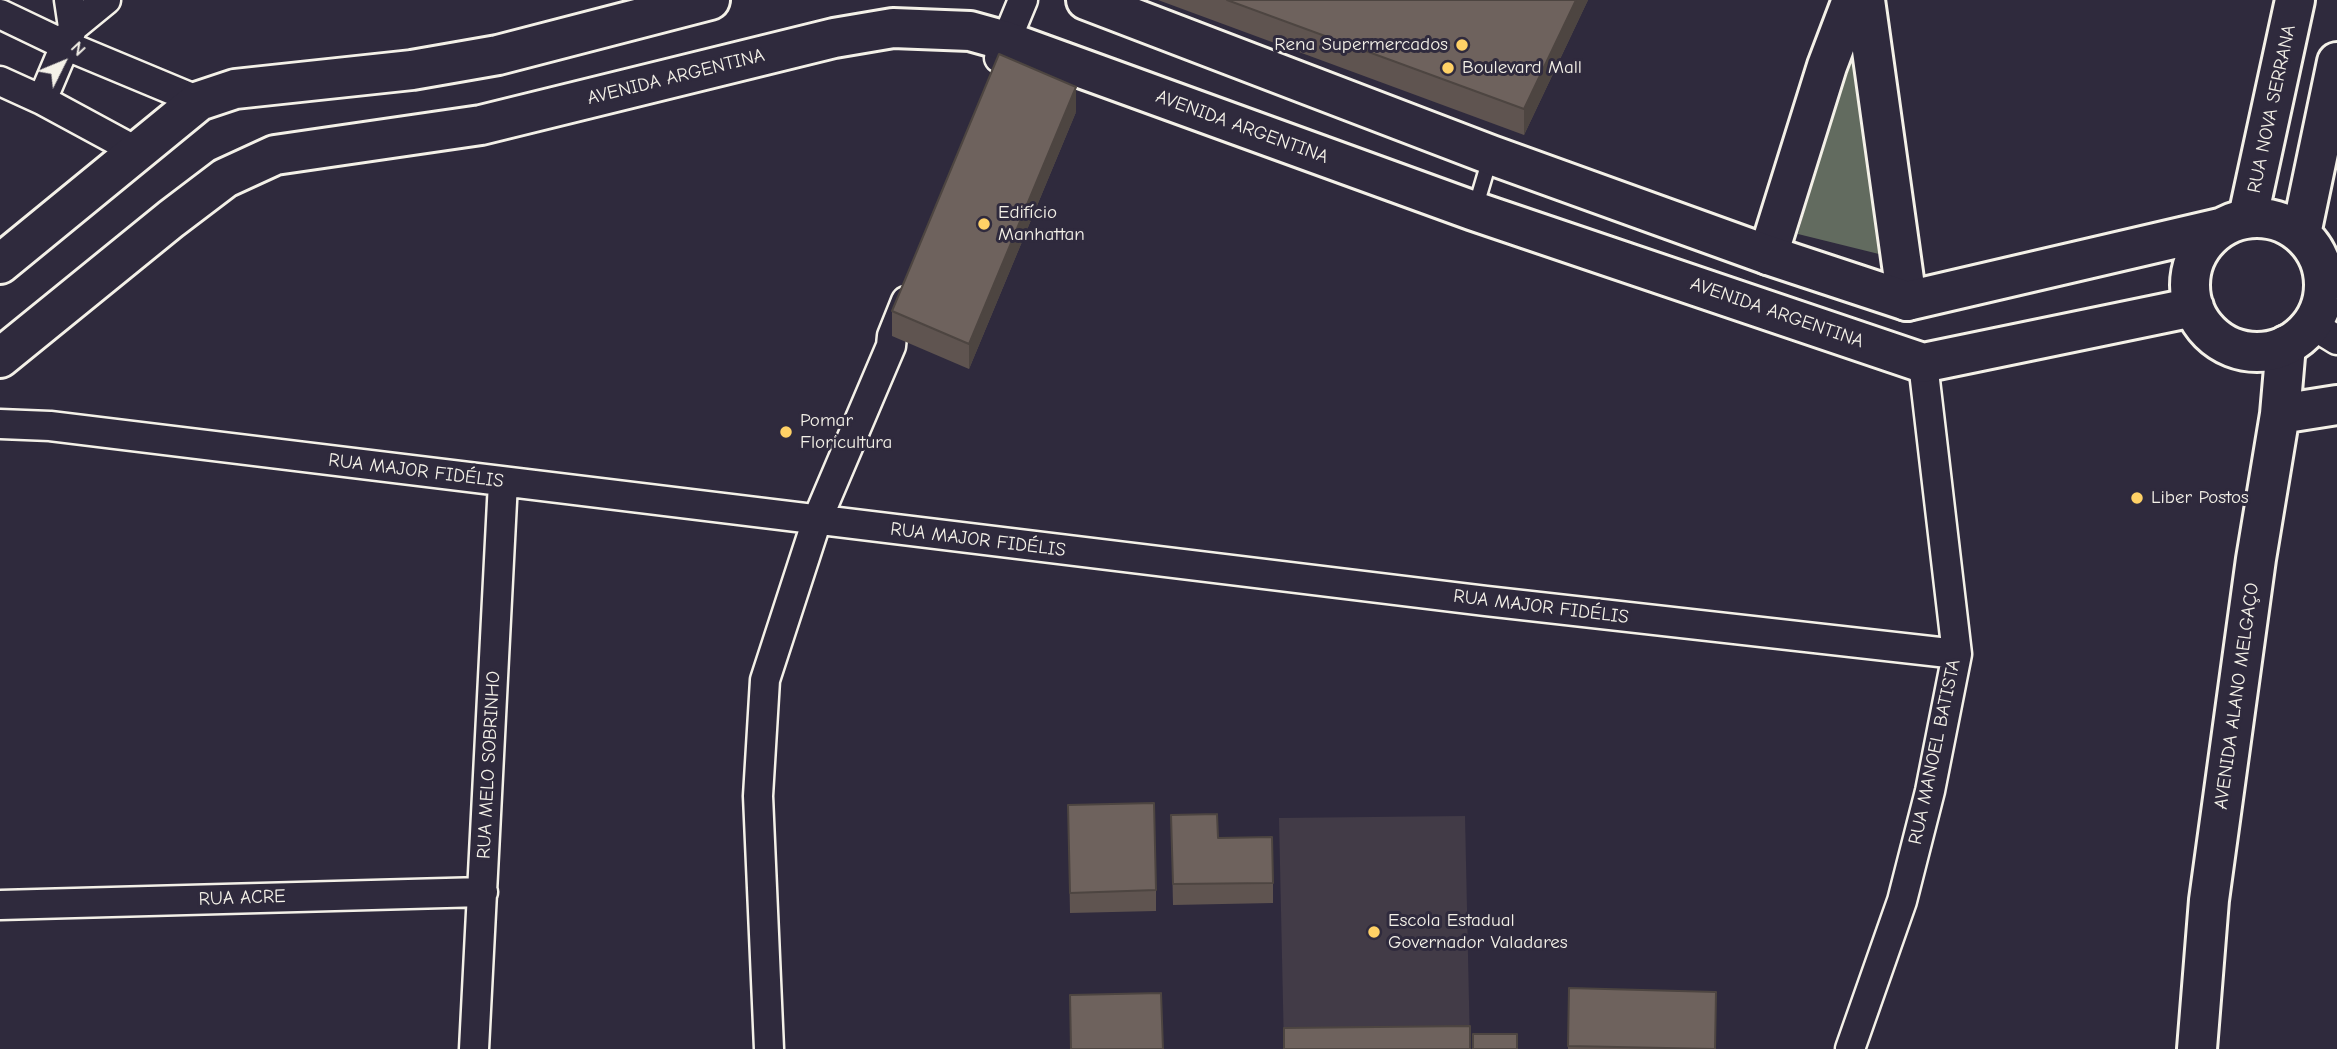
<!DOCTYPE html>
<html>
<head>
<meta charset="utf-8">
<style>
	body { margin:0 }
	#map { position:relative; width:2337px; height:1049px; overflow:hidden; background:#2f2a3d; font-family:"Comic Neue",sans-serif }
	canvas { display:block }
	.north { position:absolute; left:28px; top:28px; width:70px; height:70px; -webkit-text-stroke:5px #2f2a3d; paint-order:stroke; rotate:47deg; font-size:19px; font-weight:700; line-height:28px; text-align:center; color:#f4f1e8 }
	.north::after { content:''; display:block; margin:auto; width:24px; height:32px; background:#f4f1e8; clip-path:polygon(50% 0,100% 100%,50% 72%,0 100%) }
</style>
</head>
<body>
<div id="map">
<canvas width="2337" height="1049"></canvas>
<div class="north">N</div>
</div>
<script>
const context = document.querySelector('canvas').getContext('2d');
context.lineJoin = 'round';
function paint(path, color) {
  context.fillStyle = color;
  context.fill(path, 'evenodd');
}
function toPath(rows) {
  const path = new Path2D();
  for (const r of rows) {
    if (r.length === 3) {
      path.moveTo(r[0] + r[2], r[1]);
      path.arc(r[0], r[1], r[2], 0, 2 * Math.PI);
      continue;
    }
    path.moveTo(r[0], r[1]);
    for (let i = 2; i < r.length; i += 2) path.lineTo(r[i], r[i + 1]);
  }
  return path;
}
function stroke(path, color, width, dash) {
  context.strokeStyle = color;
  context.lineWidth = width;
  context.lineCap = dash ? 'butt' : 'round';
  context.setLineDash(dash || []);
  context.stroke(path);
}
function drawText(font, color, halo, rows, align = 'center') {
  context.font = font + ' "Comic Neue",sans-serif';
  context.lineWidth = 6;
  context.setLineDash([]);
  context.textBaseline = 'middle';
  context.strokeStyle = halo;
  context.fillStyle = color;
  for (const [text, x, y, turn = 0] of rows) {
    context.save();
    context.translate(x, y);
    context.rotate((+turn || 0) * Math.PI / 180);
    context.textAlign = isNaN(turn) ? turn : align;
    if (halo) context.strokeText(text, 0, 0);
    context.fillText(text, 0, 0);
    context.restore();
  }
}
paint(toPath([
	[1465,816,1470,1049,1284,1049,1279,818]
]), '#423b47');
paint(toPath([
	[1857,15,1887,256,1798,234]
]), '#626b5f');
const lane = toPath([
	[1475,209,1491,155]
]);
const street = toPath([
	[0,14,67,46,199,101],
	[73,27,106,0],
	[999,58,1023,0],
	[0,81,42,100,138,152],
	[42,100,73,27,69,0],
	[2318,257,2337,279],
	[2311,324,2337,340],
	[0,424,50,426,1486,601,1957,654],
	[0,905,483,892],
	[474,1049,503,482],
	[769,1049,758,796,765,680,817,520,891,346,892,336,906,301],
	[1850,1049,1902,901,1930,791,1957,654,1923,363]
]);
const secondary = toPath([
	[1865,0,1907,301],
	[1768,255,1827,66,1852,0],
	[2280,414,2337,405],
	[2197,1049,2209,900,2256,559,2280,414,2286,345]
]);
const primary = toPath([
	[1086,0,1491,155,1768,255,1907,301,2220,228],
	[2248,217,2295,0],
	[2257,285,67],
	[2301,234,2337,62],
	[0,264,199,101,235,89,412,70,498,55,710,0],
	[0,358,171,219,225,178,275,155,481,125,834,38,893,28,970,31,1006,41,1474,211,1923,363,2194,307]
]);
stroke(lane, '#f4f1e8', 19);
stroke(street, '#f4f1e8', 33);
stroke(secondary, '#f4f1e8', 44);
stroke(primary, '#f4f1e8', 44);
stroke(lane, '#2f2a3d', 14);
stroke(street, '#2f2a3d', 28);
stroke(secondary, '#2f2a3d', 38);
stroke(primary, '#2f2a3d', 38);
paint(toPath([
	[1158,0,1588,0,1524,135],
	[1076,112,969,369,892,336,892,311],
	[1068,805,1156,890,1156,911,1070,913],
	[1171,815,1218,838,1273,883,1273,903,1173,905],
	[1569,988,1716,1049,1568,1049]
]), '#5f5450');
paint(toPath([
	[1576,0,1588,0,1524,135,1524,109],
	[1076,87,1076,112,969,369,969,344]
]), '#4d4541');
const building = toPath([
	[1227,0,1576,0,1524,109,1227,0],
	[999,54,1076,87,969,344,892,311,999,54],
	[1154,803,1156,890,1070,893,1068,805,1154,803],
	[1217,814,1218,838,1272,837,1273,883,1173,884,1171,815,1217,814],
	[1569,988,1716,992,1715,1049,1568,1046,1569,988],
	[1161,993,1163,1049,1071,1049,1070,995,1161,993],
	[1470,1026,1470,1049,1284,1049,1284,1028,1470,1026],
	[1473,1034,1517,1034,1517,1049,1473,1049,1473,1034]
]);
paint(building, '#6e625d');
stroke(building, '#4d4541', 2);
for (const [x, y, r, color] of [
	[1462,45,7,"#ffd166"],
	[1448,68,7,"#ffd166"],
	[984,224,7,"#ffd166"],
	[786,432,7,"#ffd166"],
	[2137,498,7,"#ffd166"],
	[1374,932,7,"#ffd166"]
]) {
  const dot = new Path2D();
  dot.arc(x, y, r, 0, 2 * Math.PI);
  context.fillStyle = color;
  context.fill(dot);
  stroke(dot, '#2f2a3d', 2.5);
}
drawText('19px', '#f4f1e8', '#2f2a3d', [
	["Rena Supermercados",1448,45,"right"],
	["Boulevard Mall",1462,68],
	["Edifício",998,213],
	["Manhattan",998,235],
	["Pomar",800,421],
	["Floricultura",800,443],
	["Liber Postos",2151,498],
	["Escola Estadual",1388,921],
	["Governador Valadares",1388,943]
], 'left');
drawText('19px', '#f4f1e8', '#2f2a3d', [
	["AVENIDA ARGENTINA",676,77,-14],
	["RUA NOVA SERRANA",2272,109,-78],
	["AVENIDA ARGENTINA",1242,127,20],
	["AVENIDA ARGENTINA",1777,313,19],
	["RUA MAJOR FIDÉLIS",416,471,7],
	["RUA MAJOR FIDÉLIS",978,540,7],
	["RUA MAJOR FIDÉLIS",1541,607,7],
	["AVENIDA ALANO MELGAÇO",2237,696,-82],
	["RUA MANOEL BATISTA",1935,752,-78],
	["RUA MELO SOBRINHO",489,765,-87],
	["RUA ACRE",242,898,-2]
]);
</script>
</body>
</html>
